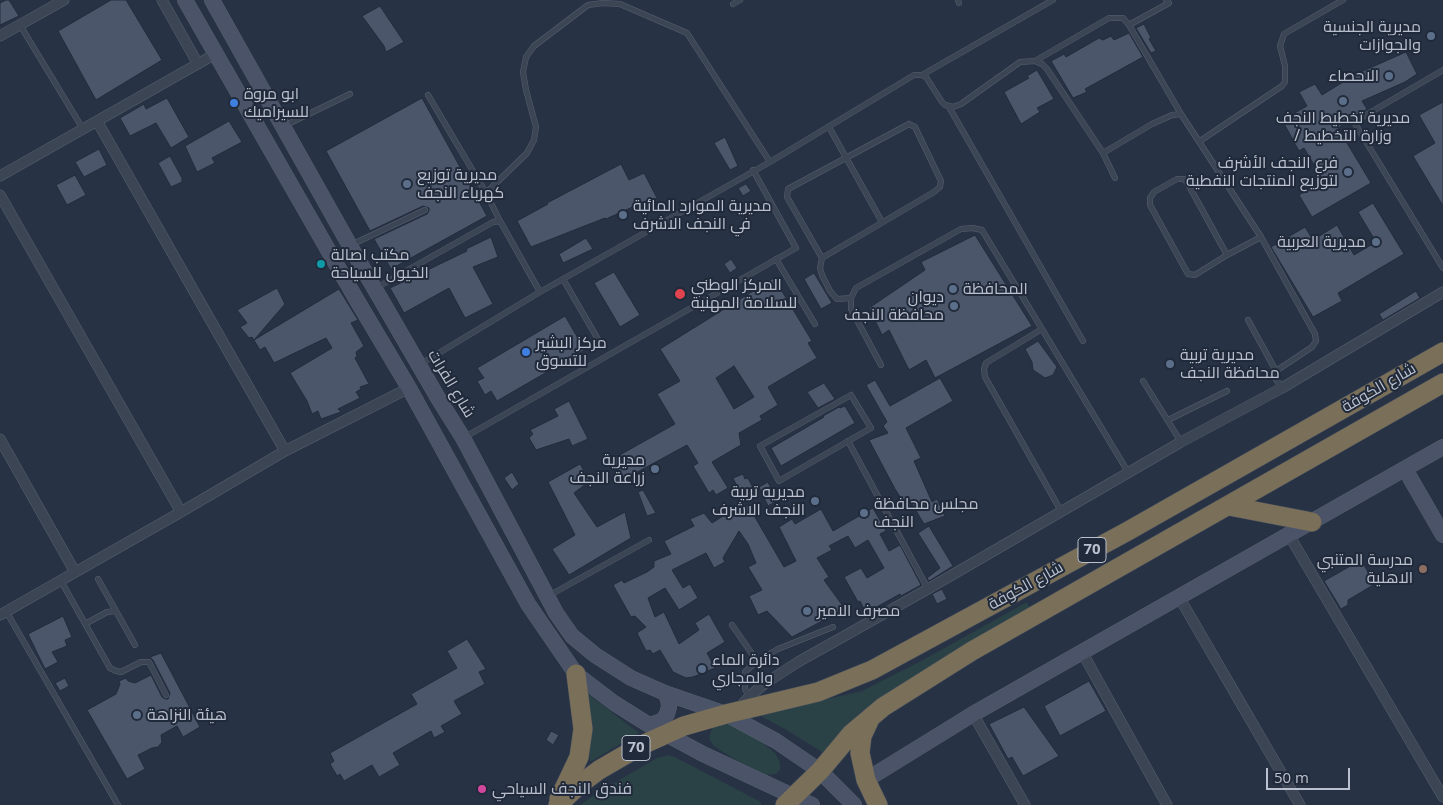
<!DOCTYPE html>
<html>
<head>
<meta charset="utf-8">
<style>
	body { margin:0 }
	#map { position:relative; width:1443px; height:805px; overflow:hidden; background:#273245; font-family:"Open Sans",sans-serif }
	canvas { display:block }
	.scale { position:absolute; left:1266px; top:768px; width:84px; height:22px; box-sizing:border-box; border:2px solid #bac0cd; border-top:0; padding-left:6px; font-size:15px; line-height:18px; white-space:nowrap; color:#bac0cd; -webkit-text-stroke:4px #202a3a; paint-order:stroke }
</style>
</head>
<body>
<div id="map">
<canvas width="1443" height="805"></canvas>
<div class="scale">50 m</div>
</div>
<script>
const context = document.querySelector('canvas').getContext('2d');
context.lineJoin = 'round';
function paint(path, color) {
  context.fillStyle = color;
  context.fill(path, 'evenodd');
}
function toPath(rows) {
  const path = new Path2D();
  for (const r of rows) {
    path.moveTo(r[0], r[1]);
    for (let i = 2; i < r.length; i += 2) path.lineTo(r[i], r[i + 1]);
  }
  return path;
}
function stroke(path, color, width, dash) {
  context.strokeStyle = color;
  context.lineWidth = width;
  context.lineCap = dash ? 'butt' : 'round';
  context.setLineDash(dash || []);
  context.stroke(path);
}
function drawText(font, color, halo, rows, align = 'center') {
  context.font = font + ' "Open Sans",Cairo,sans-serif';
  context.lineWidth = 4;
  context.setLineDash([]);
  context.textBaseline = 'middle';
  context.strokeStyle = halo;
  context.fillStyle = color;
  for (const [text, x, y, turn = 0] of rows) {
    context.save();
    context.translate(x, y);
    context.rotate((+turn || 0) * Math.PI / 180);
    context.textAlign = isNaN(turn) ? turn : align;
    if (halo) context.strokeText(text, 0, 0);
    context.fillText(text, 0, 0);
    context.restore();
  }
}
paint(toPath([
	[1027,602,1032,612,827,755,783,728,755,713,818,701,862,691,923,660],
	[583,690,639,733,590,762],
	[724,723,735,725,751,733,775,753,780,762,780,770,776,774,766,775,739,762,714,746,709,739,711,731,715,725],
	[668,755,675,757,761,802,761,805,580,805,597,793,657,758]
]), '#2a4146');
const building = toPath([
	[6,0,9,0,19,16,0,25,0,3,6,0],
	[111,0,126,0,162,60,96,100,58,31,111,0],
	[380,6,404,42,386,52,384,46,362,16,380,6],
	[1144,24,1151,38,1149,39,1156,51,1151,53,1136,28,1144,24],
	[1129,33,1143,57,1085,89,1087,92,1073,98,1051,61,1064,54,1066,57,1099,38,1103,40,1111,36,1114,40,1129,33],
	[1406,52,1417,74,1405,82,1362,101,1367,109,1338,128,1371,183,1312,217,1299,195,1323,180,1304,148,1299,151,1282,120,1307,106,1299,92,1315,84,1322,95,1356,74,1406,52],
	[1037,70,1054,99,1037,108,1040,112,1021,124,1004,92,1029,78,1027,76,1037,70],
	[167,98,189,137,171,148,156,123,130,136,120,118,144,104,146,109,167,98],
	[422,98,487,216,391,269,374,239,427,214,429,211,429,208,423,206,370,231,326,151,422,98],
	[1443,102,1443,206,1413,156,1435,143,1419,115,1443,102],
	[229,121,242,142,212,158,215,163,197,172,185,146,229,121],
	[725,137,738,166,730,170,714,143,725,137],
	[99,149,107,165,84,177,75,162,99,149],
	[170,156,182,178,182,182,171,187,158,163,170,156],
	[621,164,629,180,644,173,657,198,649,202,648,200,606,219,605,218,531,247,517,221,548,204,547,203,621,164],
	[75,175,86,195,67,205,56,185,75,175],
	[746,184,751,191,743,196,738,188,746,184],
	[1373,203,1404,254,1338,293,1342,301,1313,317,1271,247,1305,227,1313,240,1337,225,1354,255,1376,242,1358,212,1373,203],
	[975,235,1032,326,935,378,926,360,909,370,889,330,882,335,869,308,925,270,921,262,975,235],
	[491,237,498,257,473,267,493,304,465,318,449,288,404,313,390,288,467,251,466,249,491,237],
	[586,238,593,249,563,263,559,254,586,238],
	[731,259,737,268,730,273,724,264,731,259],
	[614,272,640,315,620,327,594,283,614,272],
	[814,273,832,303,821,309,804,279,814,273],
	[774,278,812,341,808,343,817,358,768,387,778,405,760,416,762,420,739,433,741,445,712,462,728,488,716,495,713,490,709,493,693,466,698,463,687,445,621,481,609,461,675,424,657,394,680,381,660,349,774,278],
	[734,366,754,397,734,409,716,378,734,366],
	[277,288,285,304,254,340,339,289,358,320,351,323,364,346,356,352,357,356,355,358,369,384,360,387,361,389,356,392,360,398,338,409,341,412,321,419,318,411,312,414,307,401,290,373,332,348,326,338,274,363,265,347,260,350,252,337,249,338,240,327,247,323,237,310,277,288],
	[1416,291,1420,298,1383,320,1379,314,1416,291],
	[565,316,585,350,497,401,491,391,485,395,477,381,484,378,477,368,565,316],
	[1038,341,1057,367,1053,375,1045,378,1033,370,1032,362,1025,349,1038,341],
	[940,378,953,401,906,428,921,458,914,461,932,502,937,499,945,516,924,524,912,504,907,507,895,489,869,440,888,433,883,426,887,422,866,385,875,380,890,406,940,378],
	[824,383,835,399,818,408,807,392,824,383],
	[569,401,588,439,572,446,569,439,536,450,529,438,533,434,530,430,558,416,554,409,569,401],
	[845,406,855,423,781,466,771,448,824,417,823,416,839,407,840,408,845,406],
	[580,464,590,481,574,493,597,527,625,512,631,538,569,575,552,549,575,535,548,482,580,464],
	[512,472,519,484,512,490,504,478,512,472],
	[743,474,745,479,748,478,756,494,744,500,733,478,743,474],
	[768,482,777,501,768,506,759,487,768,482],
	[643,490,656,513,647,516,638,492,643,490],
	[748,505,784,567,796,561,779,527,792,519,795,524,821,509,833,531,873,508,886,531,880,534,889,551,900,545,921,585,901,596,900,594,866,613,860,601,858,602,844,577,861,568,867,578,884,568,868,540,855,548,848,536,829,546,832,550,817,558,829,577,824,580,845,609,792,637,767,611,758,615,749,596,762,590,748,567,756,563,748,544,739,531,723,558,725,562,714,568,706,553,672,570,683,588,690,584,698,598,679,610,665,588,648,598,655,617,664,612,679,644,699,630,695,623,709,614,725,642,707,653,715,668,693,677,686,678,673,672,660,650,653,654,650,650,646,651,637,633,646,627,635,616,631,617,613,585,622,580,624,583,647,572,654,567,654,561,671,554,664,541,694,526,690,519,704,513,712,523,728,513,730,518,748,505],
	[929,526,953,566,929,581,927,578,940,568,918,533,929,526],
	[1361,560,1375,584,1348,600,1348,605,1341,609,1324,581,1361,560],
	[942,589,947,599,937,604,932,594,942,589],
	[63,616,72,637,65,640,67,646,52,652,58,662,45,669,28,634,63,616],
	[467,639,486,669,479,672,485,684,454,701,462,714,441,726,445,732,434,738,431,731,393,753,400,765,379,777,372,765,344,781,340,774,337,776,330,764,334,761,330,753,417,704,411,694,457,668,447,651,467,639],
	[161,653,200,727,183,737,177,726,161,735,162,742,158,747,152,748,138,755,145,769,127,779,87,710,116,694,120,684,119,681,126,678,128,681,135,683,151,675,162,697,165,699,168,699,170,693,153,660,150,657,161,653],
	[65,678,69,686,60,691,55,683,65,678],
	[1089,681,1106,711,1060,736,1044,706,1089,681],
	[1024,707,1059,756,1023,776,1012,757,1008,759,989,724,1024,707],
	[551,731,559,735,553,745,546,740,551,731]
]);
paint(building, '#4b566b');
stroke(building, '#232c3c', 1);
const lane = toPath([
	[958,0,959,3],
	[733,4,740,0],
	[20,25,83,129],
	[1129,25,1181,114],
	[1035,61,1109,18,1123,18,1129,25,1169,3,1166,0],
	[1443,70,1354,122,1443,268],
	[922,75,1053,0],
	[428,95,486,193,500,221],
	[949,107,1083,341],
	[909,124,915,127,941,181,940,187,934,192,822,258,787,197,788,189,909,124],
	[284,126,350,94],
	[829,127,882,222],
	[1200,141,1282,86,1285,82,1285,66,1280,46,1284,34,1343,0],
	[1103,153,1152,124,1172,115,1181,114,1261,237,1315,334,1316,341,1312,347,1276,371,1275,378,1282,388],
	[486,193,527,153,534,140,536,127,526,90,523,72,526,57,534,46,588,5,603,3,620,4,687,33,770,162],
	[351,245,425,210],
	[1227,255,1188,184,1184,179,1177,179,1154,192,1150,198,1150,205,1188,274,1195,275,1227,255,1261,237],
	[822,258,820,268,822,275,830,291,837,299,851,298],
	[776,259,815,324],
	[563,279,599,341],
	[376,288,493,222,500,221,540,292],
	[1248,320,1276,371],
	[419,365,540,292,770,162,914,75,922,75,926,77,942,102,945,105,953,107,961,104,1020,62,1035,61,1042,64,1047,69,1103,153,1115,178],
	[881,365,851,309,851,298,856,288,961,229,973,228,982,230,1042,329],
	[1143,381,1181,442],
	[851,395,871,428,779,481,760,446,851,395],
	[1168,420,1227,391],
	[465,437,796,248,753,170],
	[848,441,928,589],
	[1061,511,985,377,984,369,986,363,1042,329,1128,472],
	[98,579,116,611],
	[61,581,110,668,116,671,121,672,141,662,149,662,166,695],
	[550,595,649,540],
	[6,611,118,805],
	[85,624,107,612,116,611,135,645],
	[732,625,757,661],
	[749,697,745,689,745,672,757,661,778,649,833,627]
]);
const street = toPath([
	[162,0,198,64],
	[0,36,64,0],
	[97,121,285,451],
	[0,176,217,53],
	[0,195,181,512],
	[0,439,75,572],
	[1289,535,1443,797],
	[1179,597,1300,805],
	[0,615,181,512,285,451,409,388],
	[1082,652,1167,805],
	[737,710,749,697,764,684,798,662,928,589,1181,442,1282,388,1443,292],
	[973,714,1025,805]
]);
const secondary = toPath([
	[185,0,355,297,409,388,528,604,576,674,614,703,649,725,703,754,812,805],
	[212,0,354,253,438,398,463,438,556,613,572,636,595,655,631,678,665,693,726,714,776,741,820,771,854,805],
	[1405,469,1443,535],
	[649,725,656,723,663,720,667,714,669,707,668,699,665,693],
	[866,780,973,714,1443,447]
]);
const highway = toPath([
	[1229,506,1312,522],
	[870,719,862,736,860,753,866,780,878,805],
	[559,799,579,757,583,729,576,674],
	[558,805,579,785,599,770,642,745,684,726,726,714,818,692,872,670,1128,531,1443,352],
	[785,805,820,771,851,734,883,707,972,651,1443,383]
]);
stroke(lane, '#58606f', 6);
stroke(street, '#58606f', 11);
stroke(secondary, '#58606f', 16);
stroke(highway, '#444d5c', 20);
stroke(lane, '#3c4554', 5);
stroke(street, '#3c4554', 10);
stroke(secondary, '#4a5367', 15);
stroke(highway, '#7a6f59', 19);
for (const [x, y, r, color] of [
	[1431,36,5,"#5c6f8a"],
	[1389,76,5,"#5c6f8a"],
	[1343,101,5,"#5c6f8a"],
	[234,103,5,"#3f7fe0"],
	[1348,172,5,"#5c6f8a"],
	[407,184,5,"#5c6f8a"],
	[623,215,5,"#5c6f8a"],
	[1376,242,5,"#5c6f8a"],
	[321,264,5,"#0f9aa8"],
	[953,289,5,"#5c6f8a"],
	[680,294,6,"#e0444e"],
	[954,306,5,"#5c6f8a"],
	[526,352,5,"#3f7fe0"],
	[1170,364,5,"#5c6f8a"],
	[655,469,5,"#5c6f8a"],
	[815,501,5,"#5c6f8a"],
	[864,513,5,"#5c6f8a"],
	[1423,569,5,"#8d6e63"],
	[807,611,5,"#5c6f8a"],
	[702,669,5,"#5c6f8a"],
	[137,715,5,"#5c6f8a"],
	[482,789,5,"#d1479c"]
]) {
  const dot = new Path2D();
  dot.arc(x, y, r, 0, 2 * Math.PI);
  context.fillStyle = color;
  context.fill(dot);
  stroke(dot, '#202a3a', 2);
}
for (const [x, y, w] of [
	[1092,550,28],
	[636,748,28]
]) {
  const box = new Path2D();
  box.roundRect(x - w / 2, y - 12.5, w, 25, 4);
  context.fillStyle = '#202a3a';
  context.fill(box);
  stroke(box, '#bac0cd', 1);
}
drawText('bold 15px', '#bac0cd', null, [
	["70",1092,550],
	["70",636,748]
]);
drawText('16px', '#bac0cd', '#202a3a', [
	["مديرية الجنسية",1421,27,"right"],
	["والجوازات",1421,45,"right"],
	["الاحصاء",1379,76,"right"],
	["ابو مروة",244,94],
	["للسيراميك",244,112],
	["مديرية تخطيط النجف",1343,118,"center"],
	["/ وزارة التخطيط",1343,136,"center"],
	["فرع النجف الأشرف",1338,163,"right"],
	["لتوزيع المنتجات النفطية",1338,181,"right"],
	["مديرية توزيع",417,175],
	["كهرباء النجف",417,193],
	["مديرية الموارد المائية",633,206],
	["في النجف الاشرف",633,224],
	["مديرية العربية",1366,242,"right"],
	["مكتب اصالة",331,255],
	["الخيول للسياحة",331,273],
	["المركز الوطني",691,285],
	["للسلامة المهنية",691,303],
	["المحافظة",963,289],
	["ديوان",944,297,"right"],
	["محافظة النجف",944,315,"right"],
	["مركز البشير",536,343],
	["للتسوق",536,361],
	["مديرية تربية",1180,355],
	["محافظة النجف",1180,373],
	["مديرية",645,460,"right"],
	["زراعة النجف",645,478,"right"],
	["مديريه تربية",805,492,"right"],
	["النجف الاشرف",805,510,"right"],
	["مجلس محافظة",874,504],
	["النجف",874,522],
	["مدرسة المتنبي",1413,560,"right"],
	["الاهلية",1413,578,"right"],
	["مصرف الامير",817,611],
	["دائرة الماء",712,660],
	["والمجاري",712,678],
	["هيئة النزاهة",147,715],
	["فندق النجف السياحي",492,789]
], 'left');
drawText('16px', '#bac0cd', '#202a3a', [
	["شارع الفرات",451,384,59],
	["شارع الكوفة",1379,388,-30],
	["شارع الكوفة",1026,586,-29]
]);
</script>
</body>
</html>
